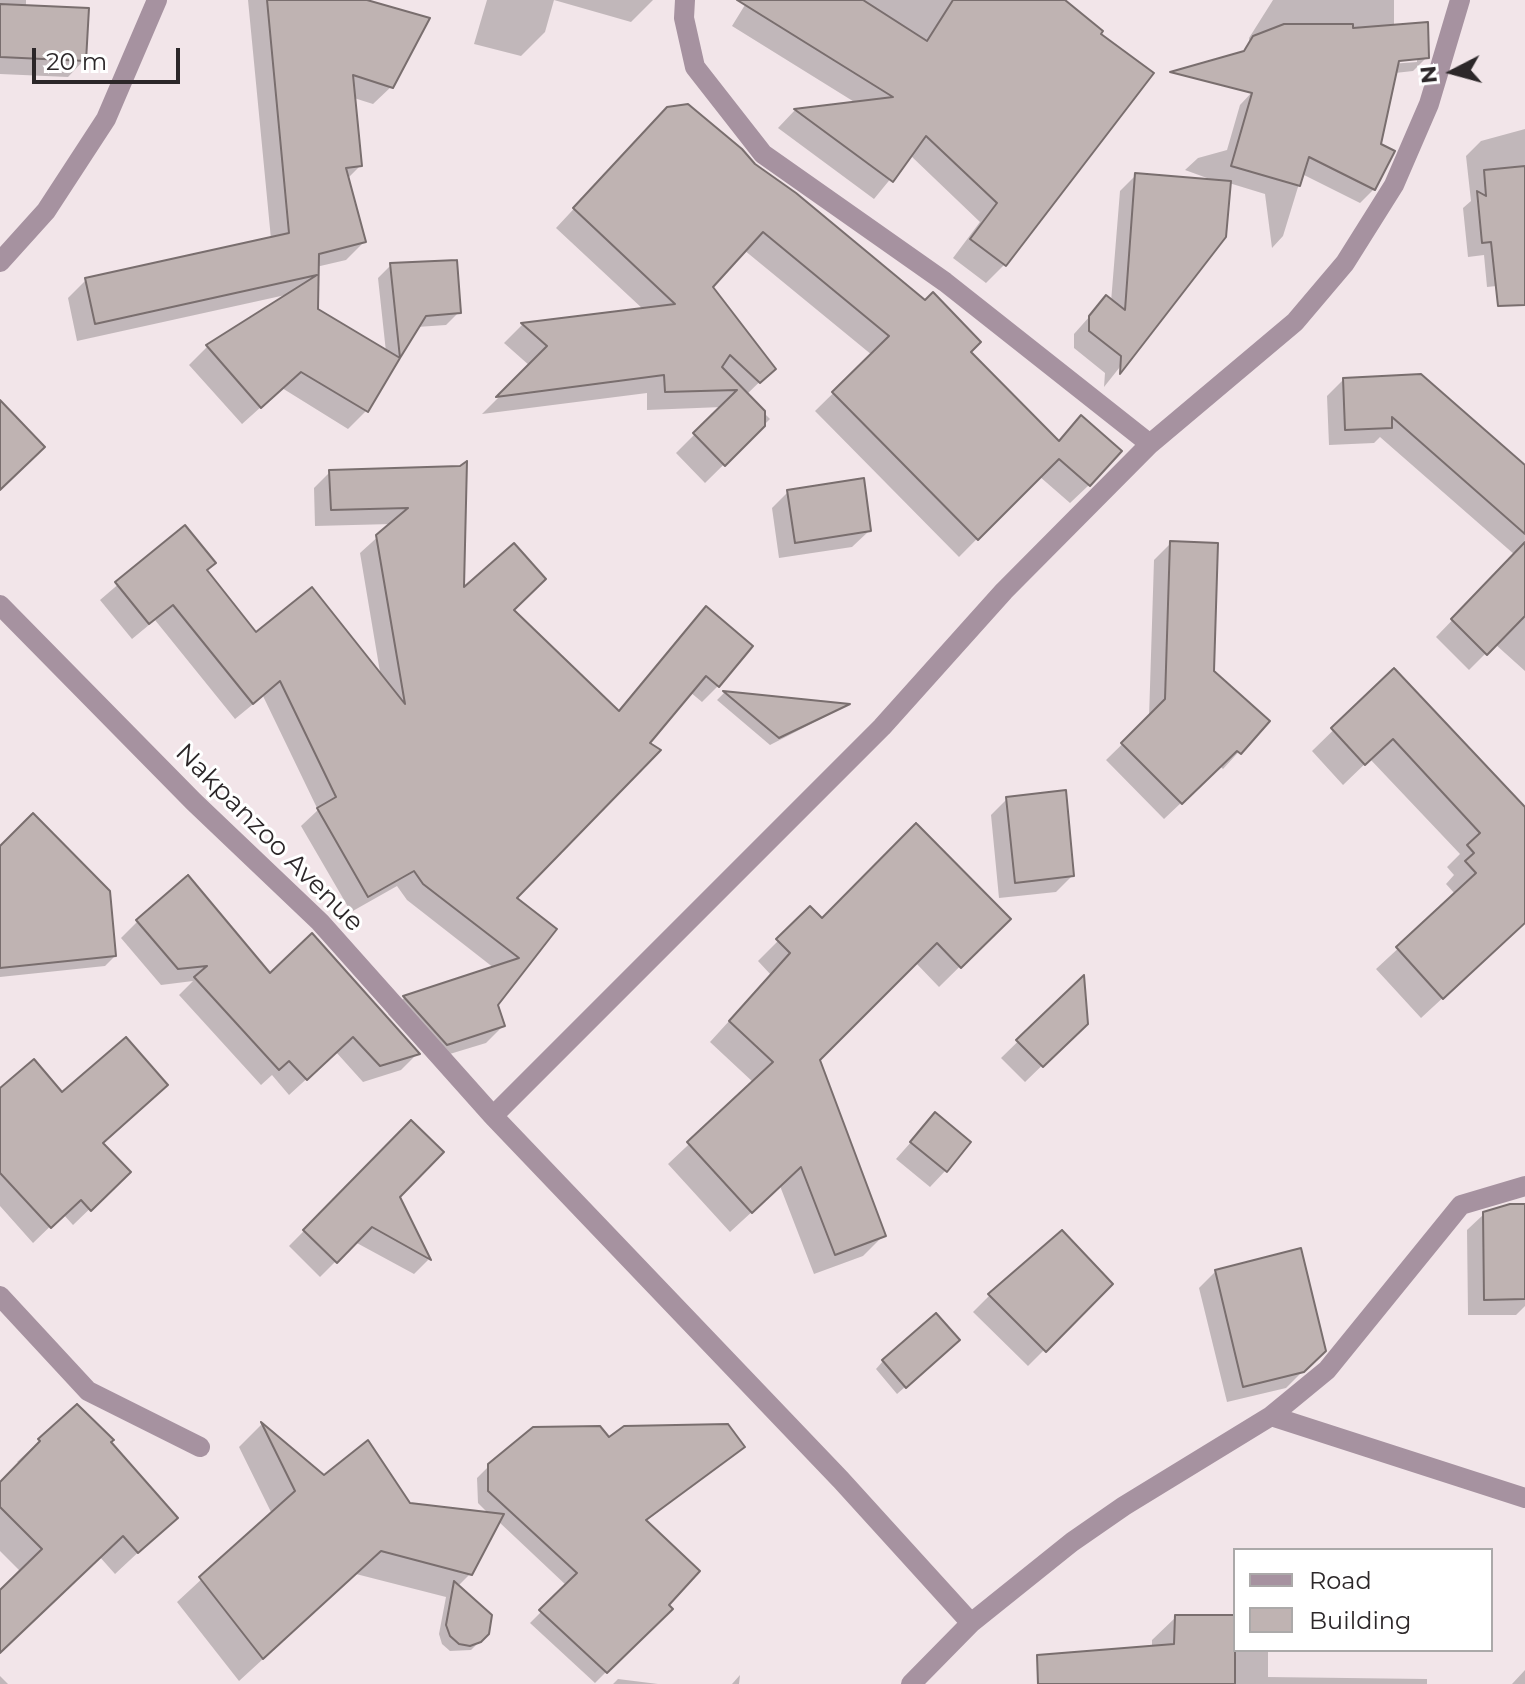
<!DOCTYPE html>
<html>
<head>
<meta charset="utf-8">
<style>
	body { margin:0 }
	#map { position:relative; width:1525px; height:1684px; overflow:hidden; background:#f2e5e9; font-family:Montserrat,sans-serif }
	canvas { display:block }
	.legend { position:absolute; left:1233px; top:1548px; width:260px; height:104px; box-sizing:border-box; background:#fff; border:2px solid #aba9a9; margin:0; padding:10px 14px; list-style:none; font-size:24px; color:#2c2729 }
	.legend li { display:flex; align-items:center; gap:16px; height:40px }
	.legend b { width:40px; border:2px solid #aba9a9 }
	.north { position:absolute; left:1413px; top:32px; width:80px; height:80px; -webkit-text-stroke:6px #fff; paint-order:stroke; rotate:264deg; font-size:22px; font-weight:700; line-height:32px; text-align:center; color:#2c2729 }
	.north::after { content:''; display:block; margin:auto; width:28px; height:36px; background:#2c2729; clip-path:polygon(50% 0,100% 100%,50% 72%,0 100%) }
	.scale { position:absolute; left:32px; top:48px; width:148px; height:36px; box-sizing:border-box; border:4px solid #2c2729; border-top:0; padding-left:10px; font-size:24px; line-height:28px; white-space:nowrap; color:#2c2729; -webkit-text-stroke:6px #fff; paint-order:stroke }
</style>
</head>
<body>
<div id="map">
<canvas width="1525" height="1684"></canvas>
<ul class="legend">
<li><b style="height:10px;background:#a692a0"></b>Road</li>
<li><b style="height:22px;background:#bfb3b2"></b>Building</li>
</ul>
<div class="north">N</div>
<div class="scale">20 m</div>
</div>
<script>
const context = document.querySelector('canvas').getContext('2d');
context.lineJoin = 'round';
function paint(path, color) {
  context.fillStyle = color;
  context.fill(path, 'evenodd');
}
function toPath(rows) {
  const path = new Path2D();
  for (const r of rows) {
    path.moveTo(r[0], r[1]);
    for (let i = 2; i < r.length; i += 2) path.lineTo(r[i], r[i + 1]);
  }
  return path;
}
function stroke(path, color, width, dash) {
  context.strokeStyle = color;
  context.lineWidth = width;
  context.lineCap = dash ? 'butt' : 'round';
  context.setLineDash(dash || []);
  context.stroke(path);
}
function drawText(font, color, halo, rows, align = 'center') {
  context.font = font + ' Montserrat,sans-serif';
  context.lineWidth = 6;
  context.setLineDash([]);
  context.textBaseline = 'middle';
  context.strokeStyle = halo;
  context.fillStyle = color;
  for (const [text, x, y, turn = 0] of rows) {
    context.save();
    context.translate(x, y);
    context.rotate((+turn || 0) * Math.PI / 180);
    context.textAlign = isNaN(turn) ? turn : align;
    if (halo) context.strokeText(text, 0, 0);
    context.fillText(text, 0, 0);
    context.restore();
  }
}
paint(toPath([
	[0,0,26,0,26,7,84,60,68,77,0,74],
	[248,0,360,0,392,86,373,104,354,98,360,166,347,179,364,242,346,260,316,267,316,310,386,352,378,278,391,265,459,312,446,325,417,327,366,411,348,429,282,388,242,424,189,365,207,347,290,294,77,341,68,298,86,280,271,239],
	[487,0,653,0,631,22,554,0,545,32,521,56,474,44],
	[748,0,1062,0,1004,265,986,283,953,258,980,222,910,155,874,199,778,128,795,110,856,103,732,26],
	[1273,0,1394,0,1394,27,1427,57,1413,71,1395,73,1379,145,1374,189,1360,203,1302,174,1283,236,1272,248,1265,194,1229,183,1224,236,1104,387,1105,373,1074,348,1074,334,1106,298,1111,302,1120,191,1136,175,1218,182,1185,170,1198,158,1227,150,1240,105,1254,90,1249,38],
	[1417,58,1417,62,1390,64,1389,61],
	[649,128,754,166,968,352,1057,442,1081,418,1089,485,1070,503,1039,476,959,557,815,411,872,355,744,250,711,286,773,369,746,395,770,419,705,483,676,453,722,407,647,410,647,393,482,414,530,366,504,343,522,325,644,310,556,228],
	[1525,129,1525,283,1487,287,1484,255,1468,257,1463,208,1471,201,1466,156,1481,141],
	[1343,380,1525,468,1525,671,1495,644,1469,670,1436,637,1515,555,1380,437,1374,443,1329,445,1327,396],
	[461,468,462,592,511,611,617,712,690,626,718,686,702,702,690,692,514,898,554,930,496,1005,503,1026,486,1043,430,1060,388,1014,404,998,494,968,407,900,397,886,351,912,301,826,318,810,263,696,235,719,155,620,132,639,100,600,184,528,205,571,256,635,381,678,360,553,392,524,315,526,314,488,330,472],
	[788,492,869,531,852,547,779,558,772,508],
	[1171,543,1212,672,1267,721,1223,769,1220,766,1164,819,1106,760,1149,718,1154,560],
	[1394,671,1525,810,1525,922,1421,1018,1376,969,1456,895,1446,884,1454,875,1447,867,1460,854,1370,759,1343,785,1312,751],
	[724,693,846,706,770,745,717,700],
	[1007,799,1072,876,1056,892,999,898,991,815],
	[0,849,108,892,116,955,105,966,0,977],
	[810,909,822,921,1008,919,939,987,915,962,817,1060,884,1235,863,1256,814,1274,780,1186,730,1232,668,1164,754,1083,710,1042,771,975,758,961],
	[138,921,270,976,417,1054,401,1070,363,1082,336,1052,289,1095,272,1075,261,1085,179,995,193,981,161,985,121,938],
	[1082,979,1086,1023,1025,1082,1001,1058],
	[0,1091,62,1095,128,1172,73,1225,63,1214,33,1243,0,1206],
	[935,1115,946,1170,930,1187,896,1159],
	[411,1123,398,1197,428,1260,414,1274,355,1242,320,1277,289,1246],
	[1525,1206,1525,1306,1516,1315,1468,1315,1467,1230,1484,1214],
	[1216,1271,1324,1350,1286,1388,1227,1402,1199,1288],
	[1110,1284,1028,1366,973,1312,990,1295],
	[950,1348,897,1394,876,1369,883,1361],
	[77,1406,175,1518,115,1574,99,1556,0,1651,0,1593,21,1572,0,1551,0,1485,20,1464,17,1462],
	[261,1425,324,1477,409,1505,490,1515,478,1503,477,1478,489,1466,608,1440,742,1447,645,1522,670,1608,595,1683,530,1623,567,1586,498,1521,470,1574,457,1587,480,1641,471,1650,450,1651,442,1644,439,1634,446,1597,356,1574,239,1681,177,1602,272,1514,239,1447],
	[1176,1617,1235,1617,1235,1650,1268,1650,1268,1677,1427,1679,1427,1684,1087,1684,1152,1647,1152,1640],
	[1525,1670,1525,1684,1512,1684],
	[740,1675,739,1684,732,1684],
	[0,1676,8,1684,0,1684],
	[618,1679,658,1684,613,1684]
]), '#0003');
const building = toPath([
	[267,0,367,0,430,18,393,88,353,75,362,166,346,168,366,242,319,254,318,309,400,358,368,412,301,372,261,408,206,345,317,275,95,324,85,278,289,233,267,0],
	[737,0,863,0,927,41,953,0,1065,0,1103,31,1101,34,1154,73,1006,266,970,239,997,203,926,136,893,182,794,109,893,97,737,0],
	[0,4,89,8,86,61,0,57,0,4],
	[1428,22,1429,58,1399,61,1381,144,1395,151,1375,190,1309,157,1300,186,1231,166,1252,93,1170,72,1244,51,1253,36,1284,24,1353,24,1353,28,1428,22],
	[688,104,742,149,755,164,796,193,925,300,933,292,981,342,971,352,1059,441,1081,415,1122,451,1090,486,1059,459,978,540,832,392,889,336,763,232,713,287,776,369,760,383,730,355,722,367,765,411,765,426,725,466,693,433,737,390,665,392,664,375,496,397,547,346,521,323,675,304,573,208,667,107,688,104],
	[1525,166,1525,305,1498,306,1491,242,1482,243,1477,191,1486,196,1484,170,1525,166],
	[1135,173,1231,181,1226,237,1120,374,1121,356,1089,331,1089,316,1106,295,1125,310,1135,173],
	[457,260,461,313,426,316,400,358,390,263,457,260],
	[1421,374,1525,465,1525,534,1392,417,1392,428,1345,430,1343,378,1421,374],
	[0,400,45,447,0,490,0,400],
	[467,461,464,587,514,543,546,579,514,610,619,711,706,606,753,646,719,687,706,676,650,743,661,750,517,898,557,929,498,1005,505,1026,447,1045,403,996,519,958,423,884,414,871,368,897,317,808,336,797,280,681,253,704,173,605,149,624,115,582,185,525,216,563,207,570,256,632,312,587,405,704,376,535,408,508,331,510,329,470,460,466,467,461],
	[864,478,871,531,795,543,787,490,864,478],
	[1170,541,1218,543,1214,671,1270,721,1241,754,1237,751,1182,804,1121,743,1165,699,1170,541],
	[1525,542,1525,616,1487,655,1451,619,1525,542],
	[1394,668,1525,807,1525,923,1443,999,1396,947,1476,873,1465,861,1474,853,1467,845,1480,833,1393,739,1365,765,1331,728,1394,668],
	[723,691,850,704,779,738,723,691],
	[1066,790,1074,876,1015,883,1006,797,1066,790],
	[33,813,110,891,116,956,0,968,0,846,33,813],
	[916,823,1011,919,961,968,937,943,820,1060,886,1236,835,1255,801,1167,752,1213,687,1142,773,1062,729,1021,790,953,776,939,810,906,822,918,916,823],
	[188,875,270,973,312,933,420,1054,380,1066,353,1037,307,1080,289,1061,279,1070,194,977,207,966,178,969,136,920,188,875],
	[1084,975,1088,1024,1043,1067,1016,1040,1084,975],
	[126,1037,168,1085,103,1143,131,1172,91,1211,81,1200,51,1228,0,1173,0,1088,34,1059,62,1092,126,1037],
	[935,1112,971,1142,947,1172,910,1142,935,1112],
	[411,1120,444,1152,400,1197,431,1260,372,1227,337,1263,303,1230,411,1120],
	[1510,1204,1525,1204,1525,1299,1484,1300,1483,1212,1510,1204],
	[1062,1230,1113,1284,1046,1352,988,1294,1062,1230],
	[1301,1248,1326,1351,1304,1372,1243,1387,1215,1270,1301,1248],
	[936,1313,960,1340,906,1388,882,1360,936,1313],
	[77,1404,114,1440,111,1442,178,1518,138,1553,123,1536,0,1653,0,1590,42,1549,0,1507,0,1482,40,1441,38,1439,77,1404],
	[261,1422,324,1475,368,1440,410,1503,504,1514,472,1575,381,1551,263,1659,199,1577,295,1491,261,1422],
	[728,1424,745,1447,646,1520,700,1571,669,1605,673,1609,607,1673,539,1610,577,1573,488,1491,488,1464,533,1427,600,1426,609,1437,624,1426,728,1424],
	[454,1581,492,1615,489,1634,481,1642,470,1646,459,1644,450,1636,446,1625,454,1581],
	[1175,1615,1235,1615,1235,1684,1038,1684,1037,1655,1174,1644,1175,1615]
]);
paint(building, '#bfb3b2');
stroke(building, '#796e6e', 2);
stroke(toPath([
	[685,0,684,18,695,67,763,154,945,282,1150,444],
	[0,262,46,211,106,119,157,0],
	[0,605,194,802,320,922,493,1116],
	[0,1296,88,1391,200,1447],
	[1271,1416,1327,1370,1461,1205,1525,1186],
	[971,1623,841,1480,493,1116,882,727,1004,591,1150,444,1295,322,1345,263,1394,185,1429,104,1460,0],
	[911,1684,971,1623,1072,1542,1124,1506,1271,1416,1525,1498]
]), '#a692a0', 20);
drawText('26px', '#2c2729', '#fff', [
	["Nakpanzoo Avenue",269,838,45]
]);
</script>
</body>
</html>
